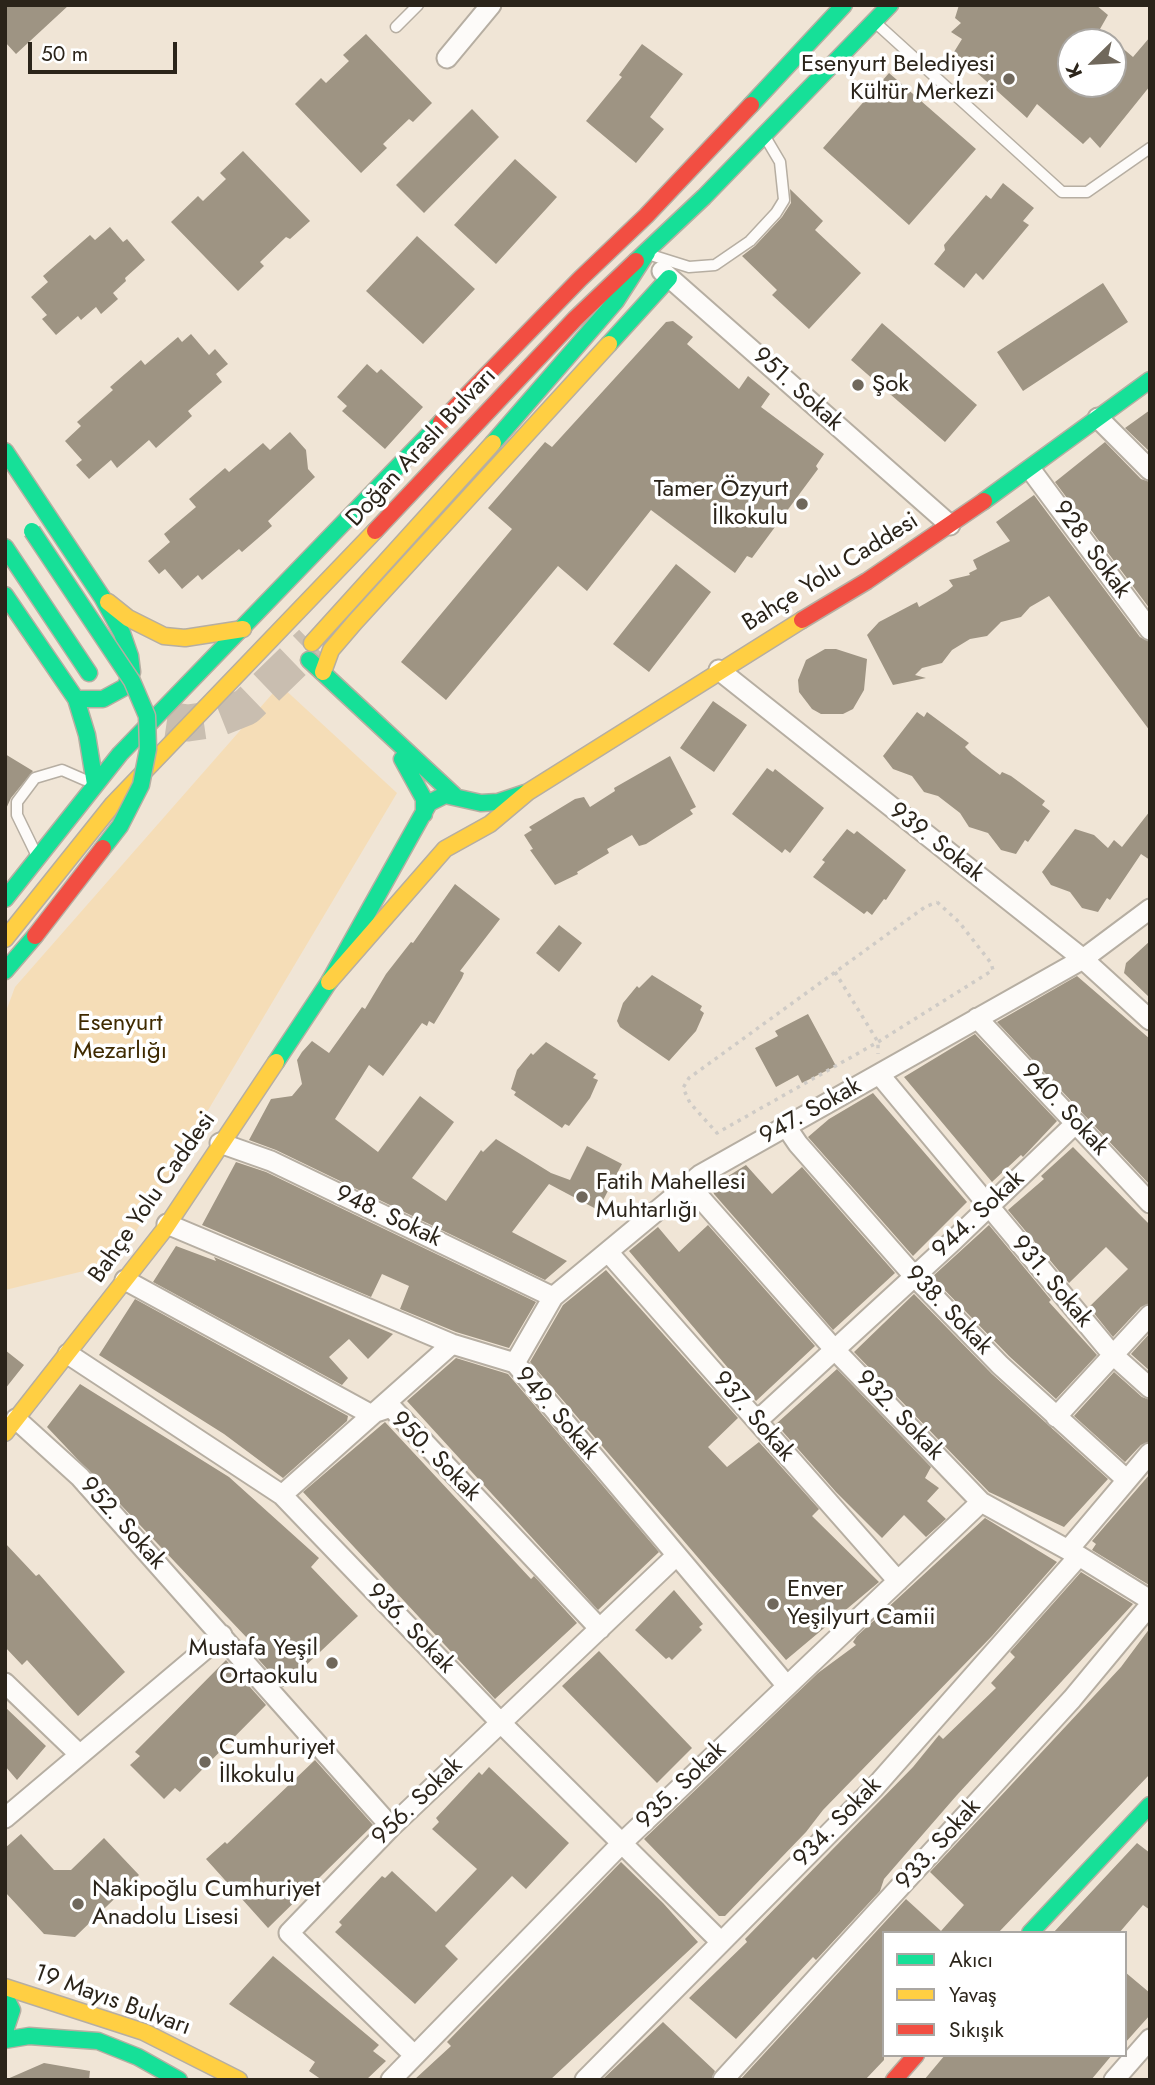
<!DOCTYPE html>
<html>
<head>
<meta charset="utf-8">
<style>
	body { margin:0 }
	#map { position:relative; width:1155px; height:2085px; overflow:hidden; background:#f0e5d6; font-family:Jost,sans-serif }
	canvas { display:block }
	.frame { position:absolute; inset:0; border:7px solid #2b241a; pointer-events:none }
	.legend { position:absolute; left:882px; top:1931px; width:245px; height:126px; box-sizing:border-box; background:#fff; border:2px solid #aaa7a3; margin:0; padding:9px 12px; list-style:none; font-size:21px; color:#2b241a }
	.legend li { display:flex; align-items:center; gap:14px; height:35px }
	.legend b { width:35px; border:2px solid #aaa7a3 }
	.north { position:absolute; left:1057px; top:28px; width:70px; height:70px; box-sizing:border-box; background:#fff; border:2px solid #aaa7a3; border-radius:50%; rotate:246deg; font-size:19px; font-weight:700; line-height:28px; text-align:center; color:#2b241a }
	.north::after { content:''; display:block; margin:auto; width:24px; height:32px; background:#70685c; clip-path:polygon(50% 0,100% 100%,50% 72%,0 100%) }
	.scale { position:absolute; left:28px; top:42px; width:149px; height:32px; box-sizing:border-box; border:4px solid #2b241a; border-top:0; padding-left:9px; font-size:21px; line-height:24px; white-space:nowrap; color:#2b241a; -webkit-text-stroke:5px #fff; paint-order:stroke }
</style>
</head>
<body>
<div id="map">
<canvas width="1155" height="2085"></canvas>
<div class="frame"></div>
<ul class="legend">
<li><b style="height:9px;background:#16e098"></b>Akıcı</li>
<li><b style="height:9px;background:#ffcf43"></b>Yavaş</li>
<li><b style="height:9px;background:#f24e42"></b>Sıkışık</li>
</ul>
<div class="north">K</div>
<div class="scale">50 m</div>
</div>
<script>
const context = document.querySelector('canvas').getContext('2d');
context.lineJoin = 'round';
function paint(path, color) {
  context.fillStyle = color;
  context.fill(path, 'evenodd');
}
function toPath(rows) {
  const path = new Path2D();
  for (const r of rows) {
    path.moveTo(r[0], r[1]);
    for (let i = 2; i < r.length; i += 2) path.lineTo(r[i], r[i + 1]);
  }
  return path;
}
function stroke(path, color, width, dash) {
  context.strokeStyle = color;
  context.lineWidth = width;
  context.lineCap = dash ? 'butt' : 'round';
  context.setLineDash(dash || []);
  context.stroke(path);
}
function drawText(font, color, halo, rows, align = 'center') {
  context.font = font + ' Jost,sans-serif';
  context.lineWidth = 7;
  context.setLineDash([]);
  context.textBaseline = 'middle';
  context.strokeStyle = halo;
  context.fillStyle = color;
  for (const [text, x, y, turn = 0] of rows) {
    context.save();
    context.translate(x, y);
    context.rotate((+turn || 0) * Math.PI / 180);
    context.textAlign = isNaN(turn) ? turn : align;
    if (halo) context.strokeText(text, 0, 0);
    context.fillText(text, 0, 0);
    context.restore();
  }
}
paint(toPath([
	[280,685,397,793,117,1263,5,1290,5,1014,15,987]
]), '#f5ddb7');
paint(toPath([
	[5,5,69,5,16,54,5,42],
	[959,5,1096,5,1108,15,1100,29,1133,57,1150,37,1150,86,1100,148,1090,137,1083,144,1037,104,1027,118,954,52,962,39,951,32,961,23,955,18],
	[1071,42,1113,42,1113,84,1071,84],
	[366,34,432,103,413,122,409,119,383,144,387,148,361,173,295,104,321,78,326,83,349,61,343,55],
	[642,44,683,74,650,117,664,129,636,163,586,121,622,77,619,75],
	[889,73,976,149,909,225,823,148],
	[472,109,499,137,424,213,396,185],
	[243,151,310,221,290,239,286,237,260,262,264,266,238,291,171,222,198,196,203,201,226,179,220,173],
	[515,159,557,197,496,264,454,225],
	[1003,183,1034,208,1023,221,1029,225,983,280,976,273,964,288,934,264,945,250,944,245,986,195,991,199],
	[790,189,823,221,815,230,861,273,809,329,772,295,777,290,742,256,755,246,782,217,791,203],
	[110,227,123,242,127,239,145,260,125,278,126,281,113,293,118,299,101,314,96,307,81,320,78,316,56,335,42,319,47,315,31,297,48,282,43,276,90,235,95,240],
	[417,236,475,289,423,344,366,291],
	[1103,283,1128,322,1023,391,997,352],
	[673,321,693,337,687,344,739,389,748,376,770,394,761,407,824,454,816,466,818,469,752,558,747,556,735,573,651,510,587,591,558,566,446,700,401,662,512,529,488,508,545,442,552,447,666,322],
	[882,323,977,405,945,442,851,360],
	[191,334,209,355,215,349,228,364,216,374,222,382,188,411,192,416,156,448,149,440,117,468,111,460,89,479,76,465,82,460,65,441,81,426,77,422,113,390,110,387,141,360,145,365,178,337,182,342],
	[367,364,377,373,381,369,423,407,385,449,342,411,347,406,337,397],
	[1150,410,1150,452,1125,428],
	[290,432,306,450,308,469,315,477,268,521,272,526,242,552,239,549,202,580,198,575,182,589,165,569,159,574,148,561,170,542,164,534,196,507,189,499,225,468,229,472,263,443,270,450],
	[1105,442,1141,479,1150,482,1150,609,1055,482],
	[1034,495,1140,637,1150,642,1150,731,1049,596,1030,607,1021,617,1001,622,987,636,970,639,952,650,942,663,922,668,915,675,926,678,893,685,867,635,879,622,917,602,919,607,947,591,953,586,949,580,970,575,969,573,977,569,973,560,1010,541,996,522],
	[676,564,711,592,649,672,613,644],
	[825,649,836,649,867,659,864,690,853,709,843,714,821,714,812,709,799,692,798,680,806,660],
	[713,701,747,725,714,772,680,748],
	[917,712,924,717,927,712,969,743,965,747,972,754,1000,775,1002,772,1011,776,1045,801,1042,805,1050,811,1028,842,1025,840,1016,854,1001,850,988,833,969,827,960,813,938,796,924,792,912,776,893,769,883,756],
	[5,754,33,771,11,798,5,811],
	[670,756,696,807,690,810,693,814,646,844,639,846,632,835,607,849,609,853,577,872,578,874,555,885,530,850,533,849,524,835,532,830,529,827,575,799,584,797,590,807,615,791,614,788],
	[767,768,773,772,775,769,824,808,790,853,785,849,782,853,732,814],
	[1150,811,1150,860,1141,854,1110,900,1107,898,1098,912,1082,908,1070,892,1051,885,1042,872,1075,829,1094,835,1108,848,1114,840,1122,847],
	[847,829,854,834,857,831,906,870,886,900,884,899,872,915,867,911,864,914,813,877,825,862,822,860],
	[455,884,500,919,460,971,464,973,462,978,434,1024,429,1021,427,1026,422,1023,383,1076,369,1065,335,1119,378,1152,420,1096,454,1122,412,1178,446,1201,481,1150,483,1152,496,1139,551,1173,570,1180,587,1146,622,1164,598,1210,549,1184,512,1232,567,1261,545,1280,276,1150,249,1140,271,1099,292,1096,302,1084,297,1060,302,1052,312,1041,329,1053,362,1007,365,1009,386,974,411,942,413,943],
	[559,925,582,943,559,972,536,953],
	[1150,941,1150,998,1124,973,1126,963],
	[652,975,702,1006,700,1010,704,1013,696,1031,669,1061,620,1027,617,1021,623,1003,637,986,639,988],
	[1077,976,1150,1039,1150,1185,997,1022],
	[808,1014,836,1066,802,1083,798,1075,776,1087,755,1048,778,1036,775,1031],
	[975,1034,1057,1121,1023,1157,1021,1155,992,1182,904,1077],
	[546,1042,596,1074,593,1078,598,1080,590,1098,569,1126,565,1124,562,1128,514,1095,516,1092,511,1089,517,1070,531,1053,533,1055],
	[873,1093,967,1202,913,1256,808,1137,829,1119],
	[1073,1147,1150,1225,1150,1303,1141,1307,1113,1337,1089,1307,1128,1269,1106,1247,1069,1283,1008,1210,1044,1179,1041,1176],
	[236,1162,266,1172,536,1302,509,1348,456,1332,400,1309,409,1286,382,1274,371,1297,202,1225],
	[746,1165,772,1194,802,1167,895,1273,833,1330,714,1194,712,1188,717,1183],
	[708,1225,815,1346,756,1401,629,1251,658,1227,679,1252],
	[989,1225,1051,1300,1049,1302,1097,1355,1056,1399,1009,1356,932,1277],
	[176,1246,216,1261,214,1257,393,1334,368,1359,349,1339,329,1357,348,1378,342,1385,153,1282],
	[606,1270,738,1418,708,1447,727,1467,759,1442,819,1509,812,1516,879,1582,786,1660,530,1362,563,1305],
	[914,1294,992,1374,1108,1479,1064,1527,989,1492,854,1352],
	[135,1299,348,1416,347,1421,283,1478,224,1434,99,1355],
	[1150,1333,1150,1371,1131,1354],
	[5,1350,24,1365,5,1389],
	[456,1358,508,1374,659,1552,598,1610,407,1401],
	[837,1369,931,1467,925,1478,939,1488,927,1501,946,1519,926,1537,904,1515,882,1538,836,1492,776,1424],
	[1114,1372,1142,1397,1150,1400,1150,1441,1141,1445,1125,1462,1074,1416],
	[80,1384,229,1477,319,1558,311,1567,358,1616,283,1687,244,1643,248,1639,47,1427],
	[385,1422,531,1579,534,1576,577,1623,495,1699,303,1492],
	[1150,1474,1150,1584,1149,1585,1092,1550,1096,1544,1092,1541],
	[985,1518,1057,1562,992,1636,823,1810,806,1832,725,1916,719,1916,644,1839,818,1673,856,1645,853,1642,857,1636],
	[5,1543,36,1576,39,1574,125,1672,78,1716,27,1660,22,1665,5,1647],
	[1081,1572,1133,1604,957,1795,884,1879,880,1891,816,1960,813,1957,736,2039,689,1998,747,1942,745,1939,913,1767,939,1735,943,1739,996,1688,991,1683,1015,1657,1010,1652],
	[674,1590,703,1624,699,1627,702,1630,672,1660,669,1657,666,1659,635,1630],
	[1150,1628,1150,1774,998,1933,884,1933,884,2060,865,2080,740,2080,906,1899,941,1931,964,1905,930,1872,1121,1667],
	[599,1651,692,1748,657,1783,562,1686],
	[226,1660,266,1705,180,1792,175,1788,164,1799,130,1765,140,1756,135,1752],
	[5,1707,46,1746,17,1780,5,1766],
	[315,1760,373,1825,268,1928,206,1859,225,1842,227,1844],
	[489,1767,569,1843,526,1889,512,1876,445,1946,458,1959,415,2004,335,1932,342,1925,339,1922,382,1876,385,1878,392,1871,436,1912,477,1869,432,1829,439,1822,436,1818,479,1772,482,1775],
	[21,1834,54,1870,71,1870,104,1838,139,1875,75,1937,44,1934,5,1892,5,1848],
	[1137,1843,1150,1853,1150,1910,1143,1905,1119,1933,1053,1933],
	[621,1862,663,1903,698,1942,550,2080,414,2080,451,2046,447,2042],
	[273,1956,379,2045,373,2051,386,2061,366,2080,322,2080,309,2071,315,2062,229,2004],
	[1125,1972,1150,1993,1150,2015,1125,2043],
	[663,2022,715,2071,711,2080,602,2080],
	[945,2055,1112,2055,1091,2080,924,2080],
	[44,2063,90,2071,89,2080,5,2080]
]), '#9e9483');
stroke(toPath([
	[167,720,188,723,216,719,246,707,312,643]
]), '#c9beb0', 37, [37, 18]);
const lane = toPath([
	[877,24,1062,192,1087,192,1150,148],
	[396,27,418,5],
	[654,256,689,267,715,265,750,241,776,213,784,200,780,162,767,140],
	[36,854,17,815,17,802,35,778,62,770,85,780]
]);
const street = toPath([
	[447,58,491,5],
	[662,271,950,525],
	[1098,418,1150,470],
	[1031,470,1150,630],
	[719,670,1083,959,1150,1020],
	[977,1018,1150,1203],
	[879,1074,1112,1354,1150,1388],
	[785,1125,798,1144,914,1276,1000,1365,1127,1480],
	[220,1143,271,1161,553,1297],
	[688,1184,834,1349,981,1502,1079,1556,1150,1600],
	[167,1224,452,1344,515,1363,787,1686],
	[608,1252,898,1581],
	[125,1280,370,1414,391,1407,600,1629],
	[68,1354,282,1495,500,1722,721,1942],
	[515,1363,553,1297,700,1175,1083,959,1150,909],
	[1056,1417,1150,1315],
	[16,1419,80,1477,391,1827],
	[757,1421,953,1241,1076,1123],
	[282,1495,452,1344],
	[1068,1550,1150,1453],
	[5,1683,79,1754],
	[5,1818,222,1635],
	[413,2054,289,1933,391,1827,676,1556],
	[391,2080,623,1842,981,1502],
	[585,2080,874,1788,1079,1556],
	[723,2080,1072,1699,1150,1605],
	[1114,2080,1150,2039]
]);
const fast = toPath([
	[751,105,844,5],
	[636,261,704,197,890,5],
	[609,344,669,278],
	[493,443,616,301,647,253],
	[5,451,102,597,122,633,130,656,132,672,125,687,103,699,76,699],
	[984,501,1150,380],
	[5,547,89,673],
	[5,595,76,699,87,735,95,784],
	[309,660,454,795],
	[402,759,424,799,424,814],
	[5,899,120,754,441,422],
	[5,971,35,936],
	[276,1062,329,982,429,803,445,795,481,803,498,802,525,793],
	[1030,1933,1150,1805],
	[5,1996,12,2010,5,2031],
	[5,2040,29,2036,98,2041,138,2057,179,2080]
]);
const slow = toPath([
	[108,602,128,618,164,636,185,638,243,629],
	[312,643,493,443],
	[323,672,331,650,355,622,609,344],
	[5,939,113,804,375,531],
	[329,982,445,849,490,824,528,792,802,620],
	[5,1433,164,1230,276,1062],
	[5,1987,144,2032,239,2080]
]);
const jam = toPath([
	[441,422,580,279,646,216,751,105],
	[375,531,575,319,636,261],
	[802,620,867,581,984,501],
	[894,2080,916,2055]
]);
stroke(lane, '#b6aea2', 13);
stroke(street, '#b6aea2', 23);
stroke(fast, '#b6aea2', 19);
stroke(slow, '#b6aea2', 19);
stroke(jam, '#b6aea2', 19);
stroke(toPath([
	[937,902,959,922,991,963,993,970,878,1042,717,1133,690,1103,683,1088,689,1078,925,907,937,902],
	[835,972,878,1042,878,1054]
]), '#cfcbc6', 3.5, [3.5, 5]);
stroke(lane, '#fdfbf9', 10);
stroke(street, '#fdfbf9', 19);
stroke(fast, '#16e098', 16);
stroke(slow, '#ffcf43', 16);
stroke(jam, '#f24e42', 16);
const fastBridge = toPath([
	[32,531,132,681,147,716,148,749,141,785,120,826,103,848]
]);
const jamBridge = toPath([
	[35,936,103,848]
]);
stroke(fastBridge, '#b6aea2', 19, []);
stroke(jamBridge, '#b6aea2', 19, []);
stroke(fastBridge, '#16e098', 16);
stroke(jamBridge, '#f24e42', 16);
for (const [x, y, r, color] of [
	[1009,79,7,"#70685c"],
	[858,385,7,"#70685c"],
	[802,504,7,"#70685c"],
	[582,1197,7,"#70685c"],
	[773,1604,7,"#70685c"],
	[332,1663,7,"#70685c"],
	[205,1762,7,"#70685c"],
	[78,1904,7,"#70685c"]
]) {
  const dot = new Path2D();
  dot.arc(x, y, r, 0, 2 * Math.PI);
  context.fillStyle = color;
  context.fill(dot);
  stroke(dot, '#fff', 2.5);
}
drawText('24px', '#2b241a', '#fff', [
	["Esenyurt Belediyesi",995,65,"right"],
	["Kültür Merkezi",995,93,"right"],
	["Şok",872,385],
	["Tamer Özyurt",788,490,"right"],
	["İlkokulu",788,518,"right"],
	["Fatih Mahellesi",596,1183],
	["Muhtarlığı",596,1211],
	["Enver",787,1590],
	["Yeşilyurt Camii",787,1618],
	["Mustafa Yeşil",318,1649,"right"],
	["Ortaokulu",318,1677,"right"],
	["Cumhuriyet",219,1748],
	["İlkokulu",219,1776],
	["Nakipoğlu Cumhuriyet",92,1890],
	["Anadolu Lisesi",92,1918]
], 'left');
drawText('24px', '#2b241a', '#fff', [
	["951. Sokak",797,390,42],
	["Doğan Araslı Bulvarı",422,448,-47],
	["928. Sokak",1091,550,54],
	["Bahçe Yolu Caddesi",831,573,-32],
	["939. Sokak",936,843,38],
	["940. Sokak",1064,1110,47],
	["947. Sokak",811,1112,-29],
	["Bahçe Yolu Caddesi",153,1198,-55],
	["944. Sokak",979,1215,-43],
	["948. Sokak",388,1217,25],
	["931. Sokak",1051,1282,50],
	["938. Sokak",948,1311,46],
	["949. Sokak",556,1414,49],
	["932. Sokak",899,1416,46],
	["937. Sokak",753,1417,49],
	["950. Sokak",435,1457,45],
	["952. Sokak",122,1524,48],
	["936. Sokak",410,1629,46],
	["935. Sokak",682,1786,-44],
	["956. Sokak",418,1802,-44],
	["934. Sokak",838,1823,-46],
	["933. Sokak",939,1845,-48],
	["19 Mayıs Bulvarı",112,2001,20]
]);
drawText('24px', '#3f2a00', '#fff', [
	["Esenyurt",120,1024],
	["Mezarlığı",120,1052]
]);
</script>
</body>
</html>
